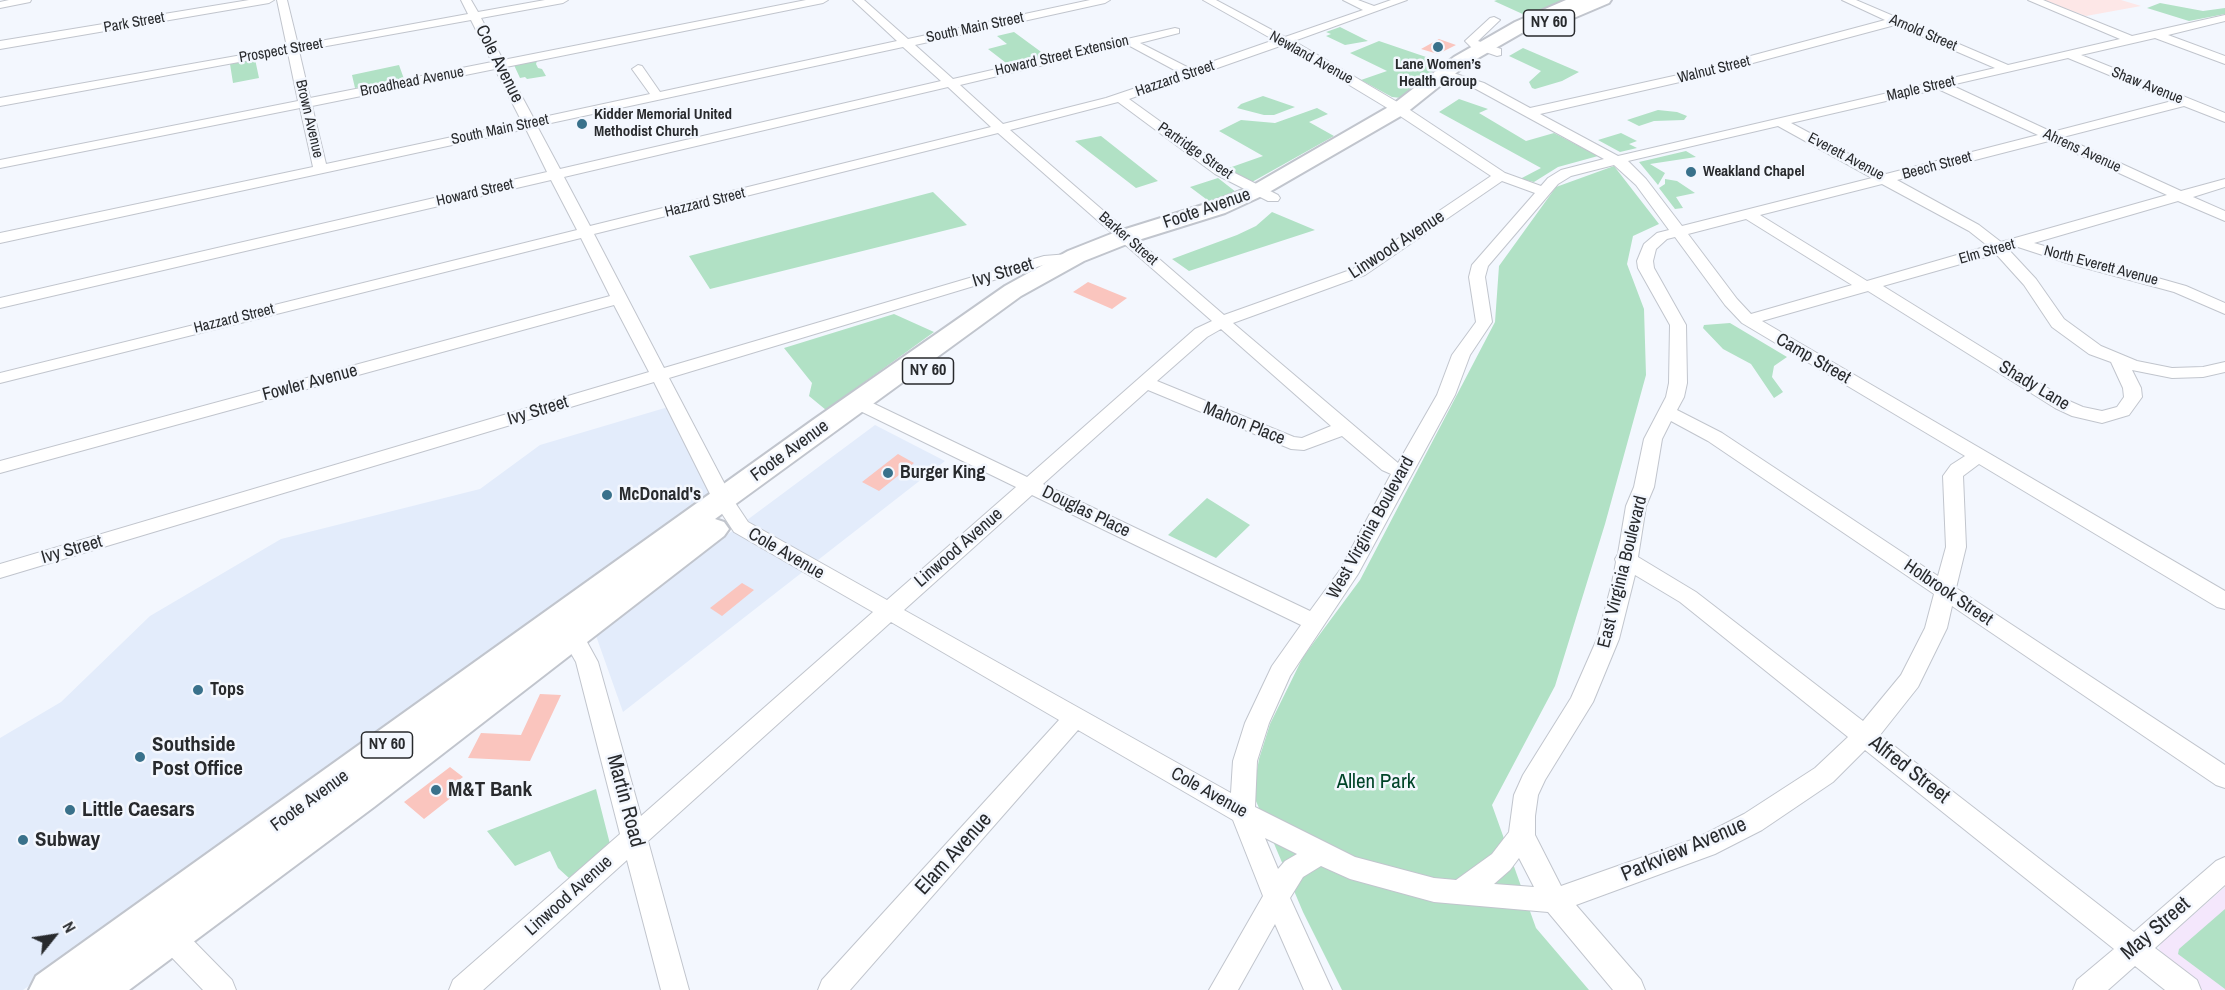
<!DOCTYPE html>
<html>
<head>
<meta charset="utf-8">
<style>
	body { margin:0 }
	#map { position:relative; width:2225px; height:990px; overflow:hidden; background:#f3f7fe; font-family:"Archivo Narrow",sans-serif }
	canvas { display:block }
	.north { position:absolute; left:24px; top:906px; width:60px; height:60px; -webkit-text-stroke:4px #f3f7fe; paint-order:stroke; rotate:60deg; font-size:16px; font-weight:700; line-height:24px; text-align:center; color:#282a2d }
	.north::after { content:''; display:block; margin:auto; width:21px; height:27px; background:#282a2d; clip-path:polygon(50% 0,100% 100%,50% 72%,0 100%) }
</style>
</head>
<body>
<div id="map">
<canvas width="2225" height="990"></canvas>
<div class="north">N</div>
</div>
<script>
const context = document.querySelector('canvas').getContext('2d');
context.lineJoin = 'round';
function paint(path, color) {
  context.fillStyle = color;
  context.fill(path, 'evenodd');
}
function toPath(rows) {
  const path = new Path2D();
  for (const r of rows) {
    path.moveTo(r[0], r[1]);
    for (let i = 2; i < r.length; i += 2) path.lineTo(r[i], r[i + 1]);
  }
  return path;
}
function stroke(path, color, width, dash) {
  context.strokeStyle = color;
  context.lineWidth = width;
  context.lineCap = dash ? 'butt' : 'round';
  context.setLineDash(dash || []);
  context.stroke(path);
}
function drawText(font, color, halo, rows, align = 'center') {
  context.font = font + ' "Archivo Narrow",sans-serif';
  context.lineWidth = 5;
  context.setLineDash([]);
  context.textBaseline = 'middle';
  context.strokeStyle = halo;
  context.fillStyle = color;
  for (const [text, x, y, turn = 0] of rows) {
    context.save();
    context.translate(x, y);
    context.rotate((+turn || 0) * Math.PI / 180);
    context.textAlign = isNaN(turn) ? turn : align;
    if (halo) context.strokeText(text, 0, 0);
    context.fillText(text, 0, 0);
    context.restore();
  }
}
paint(toPath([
	[675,405,723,500,23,990,0,990,0,738,61,702,150,616,281,539,480,489,540,445],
	[875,425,945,461,623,712,595,633]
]), '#e3ecfb');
paint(toPath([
	[2225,887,2225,990,2202,990,2173,967,2159,949,2161,943]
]), '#f4e7fc');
paint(toPath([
	[2042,0,2121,0,2141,6,2086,16]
]), '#fde7e7');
paint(toPath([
	[1497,0,1563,0,1527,16,1494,1],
	[2160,3,2203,11,2225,8,2225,14,2189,21,2147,8],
	[1340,27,1368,41,1345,45,1326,36,1331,34,1326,32],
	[1014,32,1048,57,1010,66,988,49,1007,44,997,36],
	[1379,41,1429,58,1449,60,1401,98,1392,97,1361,80,1387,71,1350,53],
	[1523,48,1579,72,1562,81,1535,89,1532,88,1529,82,1541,71,1509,56],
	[255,59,259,78,233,83,230,64],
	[537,61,536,64,538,68,542,69,546,76,527,79,525,77,520,78,514,65],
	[399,65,404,79,355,88,352,75],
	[1263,96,1295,107,1274,115,1264,115,1237,108,1241,104],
	[1459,99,1488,109,1479,113,1526,141,1554,133,1598,156,1558,167,1534,182,1520,179,1541,168,1439,112],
	[1317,108,1328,114,1309,122,1334,136,1252,182,1226,169,1263,156,1219,131,1241,120,1275,123],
	[1658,110,1677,112,1687,116,1684,120,1654,121,1639,126,1627,120],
	[1621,133,1637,141,1629,144,1637,148,1620,152,1598,140],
	[1101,136,1158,181,1136,188,1075,141],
	[1686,151,1696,157,1650,164,1665,173,1658,185,1639,162],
	[1614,166,1659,224,1633,236,1627,264,1644,309,1646,375,1605,524,1555,686,1492,805,1536,928,1589,990,1342,990,1303,912,1253,794,1259,759,1270,724,1303,657,1360,580,1495,322,1499,266,1556,187],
	[1218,178,1236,192,1210,202,1190,187],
	[1665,179,1677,181,1695,193,1676,197,1683,208,1675,209,1659,188,1665,184],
	[933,192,967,225,710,289,689,256],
	[1272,212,1315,230,1189,271,1172,259,1237,235,1256,226],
	[894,314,934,332,826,410,809,396,812,383,784,348],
	[1730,323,1787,357,1774,366,1772,377,1783,392,1774,398,1751,364,1723,349,1703,328,1704,325],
	[1207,498,1250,525,1216,558,1168,535],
	[596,789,610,844,570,879,558,868,550,851,515,866,487,831],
	[2225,909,2225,989,2178,954,2179,949]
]), '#b1e1c5');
paint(toPath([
	[1439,39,1456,45,1438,54,1421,49],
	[1088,282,1127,298,1112,309,1073,292],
	[898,454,914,463,879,491,862,482],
	[742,583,754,590,722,616,710,608],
	[540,694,561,695,530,761,468,758,481,733,521,735],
	[450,767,463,777,450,787,457,793,424,819,404,802]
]), '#fac5be');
const minor = toPath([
	[9,0,31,0,30,2,0,8,0,2,9,0],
	[249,0,274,0,269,3,0,49,0,41,249,0],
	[277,0,287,0,298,45,468,14,461,0,471,0,478,12,545,0,568,0,563,3,481,18,503,60,806,0,828,0,823,3,506,67,534,119,650,94,632,69,638,65,642,66,660,92,897,41,853,0,864,0,908,39,1090,0,1110,0,1105,3,915,45,953,79,1175,28,1179,29,1179,33,1140,43,1191,69,1274,40,1203,0,1216,0,1285,37,1363,10,1343,0,1358,0,1374,6,1391,0,1407,0,1294,41,1404,106,1505,173,1541,186,1548,178,1561,170,1604,159,1476,89,1439,77,1439,71,1447,71,1484,83,1530,108,1687,73,1885,20,1842,0,1856,0,2008,65,2120,39,2028,0,2043,0,2132,36,2225,15,2225,21,2168,35,2225,56,2225,64,2155,38,2081,55,2225,113,2225,122,2184,106,2063,137,2181,191,2225,179,2225,187,2193,197,2225,211,2225,221,2178,201,2034,243,2186,286,2225,303,2225,314,2174,292,2067,263,2018,247,2009,250,2036,279,2064,319,2101,346,2137,361,2172,368,2203,367,2225,362,2225,372,2203,377,2172,378,2132,370,2141,388,2142,397,2129,415,2102,423,2072,416,2055,408,1868,291,1762,321,2225,591,2225,609,2217,607,1979,464,1963,476,1966,547,1956,588,2225,765,2225,788,2216,785,1952,606,1947,628,1918,687,1880,735,2134,932,2216,861,2225,857,2225,885,2155,948,2197,980,2201,990,2165,990,2135,966,2108,990,2073,990,2077,980,2114,949,1865,750,1833,782,1762,830,1715,854,1576,905,1641,980,1645,990,1613,990,1548,912,1434,902,1350,879,1321,866,1303,877,1290,898,1332,990,1304,990,1275,924,1238,990,1209,990,1263,896,1233,820,1078,730,850,990,818,990,822,980,1059,720,891,622,648,841,689,990,661,990,627,860,483,990,449,990,453,980,620,834,576,662,565,643,553,628,556,622,564,620,572,622,581,631,598,662,641,816,873,612,734,532,713,500,654,382,0,578,0,564,649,372,614,305,0,473,0,461,610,296,581,238,0,383,0,373,577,230,551,180,0,308,0,298,547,172,526,129,0,243,0,233,313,167,300,108,0,168,0,160,298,101,288,53,0,106,0,98,287,47,277,0],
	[471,20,492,62,310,98,299,51,471,20],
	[1895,25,1995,68,1618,156,1540,114,1693,79,1895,25],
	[1128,45,1180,73,1106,98,1003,124,960,85,1128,45],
	[1283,45,1394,112,1491,176,1353,269,1224,315,1010,130,1118,102,1215,174,1268,201,1278,201,1280,198,1278,195,1225,168,1129,99,1283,45],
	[903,47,941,81,560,169,537,126,903,47],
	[2068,58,2172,101,2052,132,1951,85,2068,58],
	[495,69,522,122,326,164,312,106,495,69],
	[948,87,991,127,590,226,564,177,948,87],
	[1938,89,2038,135,1886,174,1791,123,1938,89],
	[1778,126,1872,178,1682,226,1646,179,1628,161,1778,126],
	[998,133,1212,321,1195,329,1027,477,862,398,850,398,847,402,850,406,1016,487,887,600,748,522,732,498,669,378,1050,263,1081,259,1084,256,1081,253,1044,256,664,368,594,234,998,133],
	[2049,141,2167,195,2001,242,1979,225,1897,180,2049,141],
	[1614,165,1636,185,1669,230,1657,233,1644,244,1637,261,1638,268,1670,325,1669,383,1666,397,1644,439,1634,487,1626,506,1618,554,1615,559,1616,562,1612,583,1597,639,1571,698,1523,775,1514,795,1509,832,1492,854,1456,880,1434,878,1355,857,1255,807,1257,761,1269,723,1290,676,1358,574,1455,395,1470,355,1492,322,1485,277,1488,266,1558,184,1571,176,1614,165],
	[1502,181,1535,193,1472,265,1469,277,1476,322,1452,355,1437,395,1398,463,1233,323,1365,275,1502,181],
	[1882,184,1969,231,1988,246,1867,281,1760,215,1882,184],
	[1746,219,1852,285,1751,314,1737,299,1688,234,1746,219],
	[1675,237,1725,305,1742,323,1965,456,1951,465,1943,476,1946,547,1938,576,1722,433,1677,410,1684,397,1687,383,1686,325,1654,268,1653,261,1656,249,1667,239,1675,237],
	[1996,254,2024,285,2052,327,2089,354,2111,362,2123,388,2124,397,2117,407,2102,411,2083,407,2067,400,1883,286,1996,254],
	[1221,329,1331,426,1302,438,1294,437,1157,381,1207,337,1221,329],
	[1148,390,1291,449,1304,450,1342,436,1382,470,1391,474,1340,570,1310,611,1043,484,1148,390],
	[1671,421,1708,441,1934,594,1925,628,1901,675,1863,721,1696,592,1638,557,1646,506,1654,487,1662,439,1671,421],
	[1032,495,1301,625,1272,666,1245,723,1233,761,1231,793,904,610,1032,495],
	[1635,575,1680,602,1848,737,1815,768,1744,814,1697,838,1561,886,1535,835,1535,816,1538,795,1545,780,1593,702,1619,639,1635,575],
	[1265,838,1297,854,1285,861,1278,869,1265,838],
	[1519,858,1534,887,1494,884,1510,870,1519,858],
	[1494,17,1500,20,1478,41,1501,49,1501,55,1497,56,1471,47,1465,41,1490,18,1494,17],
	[166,919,176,923,232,980,236,990,203,990,156,941,152,932,156,923,166,919]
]);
const highway = toPath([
	[1566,0,1611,0,1609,3,1569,20,1557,20,1555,17,1527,30,1466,65,1406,113,1264,195,1225,213,1132,242,1084,261,1021,296,715,519,724,522,729,529,724,536,374,807,129,990,29,990,36,976,813,420,1005,286,1068,251,1116,232,1209,203,1250,187,1392,105,1454,57,1515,22,1566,0]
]);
stroke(minor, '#c1c5cd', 2);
stroke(highway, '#c1c5cd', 4);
paint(minor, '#fff');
paint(highway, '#fff');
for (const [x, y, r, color] of [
	[1438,47,6,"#39718b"],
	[582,124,6,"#39718b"],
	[1691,172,6,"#39718b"],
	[888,473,6,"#39718b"],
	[607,495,6,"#39718b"],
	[198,690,6,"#39718b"],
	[140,757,6,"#39718b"],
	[436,790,6,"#39718b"],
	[70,810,6,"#39718b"],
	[23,840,6,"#39718b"]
]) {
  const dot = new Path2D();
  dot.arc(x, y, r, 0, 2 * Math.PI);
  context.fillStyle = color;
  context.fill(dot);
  stroke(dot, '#f3f7fe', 2);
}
drawText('15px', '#282a2d', '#f3f7fe', [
	["Park Street",134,23,-10],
	["South Main Street",975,28,-12],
	["Arnold Street",1923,33,23],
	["Prospect Street",281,51,-10],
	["Howard Street Extension",1062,56,-13],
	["Newland Avenue",1311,58,29],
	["Walnut Street",1714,70,-14],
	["Hazzard Street",1175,79,-19],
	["Broadhead Avenue",412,82,-11],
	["Shaw Avenue",2147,86,22],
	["Maple Street",1921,89,-13],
	["Brown Avenue",309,119,77],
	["South Main Street",500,130,-12],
	["Partridge Street",1195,151,35],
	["Ahrens Avenue",2082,151,25],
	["Everett Avenue",1846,157,28],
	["Beech Street",1937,166,-15],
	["Howard Street",475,193,-13],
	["Hazzard Street",705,203,-14],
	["Barker Street",1128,239,41],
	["Elm Street",1987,252,-16],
	["North Everett Avenue",2101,266,15],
	["Hazzard Street",234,319,-14]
]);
drawText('bold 15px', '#282a2d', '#f3f7fe', [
	["Lane Women’s",1438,65,"center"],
	["Health Group",1438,82,"center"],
	["Kidder Memorial United",594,115],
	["Methodist Church",594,132],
	["Weakland Chapel",1703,172]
], 'left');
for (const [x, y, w] of [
	[1549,23,51],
	[928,371,51],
	[387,745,51]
]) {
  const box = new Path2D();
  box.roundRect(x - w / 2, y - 13, w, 26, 4.5);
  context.fillStyle = '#f3f7fe';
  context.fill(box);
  stroke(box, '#282a2d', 1.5);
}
drawText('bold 16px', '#282a2d', null, [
	["NY 60",1549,23],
	["NY 60",928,371],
	["NY 60",387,745]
]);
drawText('18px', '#282a2d', '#f3f7fe', [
	["Cole Avenue",499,64,63],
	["Foote Avenue",1207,209,-19],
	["Linwood Avenue",1397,245,-33],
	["Ivy Street",1003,273,-17],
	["Camp Street",1813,359,30],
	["Fowler Avenue",310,383,-15],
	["Shady Lane",2034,386,31],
	["Ivy Street",538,411,-17],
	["Mahon Place",1244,424,22],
	["Foote Avenue",790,451,-36],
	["Douglas Place",1086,512,26],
	["West Virginia Boulevard",1371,528,-61],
	["Linwood Avenue",959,548,-41],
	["Ivy Street",72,550,-16],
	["Cole Avenue",786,554,30],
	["East Virginia Boulevard",1623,572,-76],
	["Holbrook Street",1948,593,34],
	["Cole Avenue",1209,793,29],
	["Foote Avenue",310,801,-36],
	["Linwood Avenue",569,896,-42]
]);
drawText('bold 18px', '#282a2d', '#f3f7fe', [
	["Burger King",900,473],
	["McDonald's",619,495],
	["Tops",210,690]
], 'left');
drawText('bold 21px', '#282a2d', '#f3f7fe', [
	["Southside",152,745],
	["Post Office",152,769],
	["M&T Bank",448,790],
	["Little Caesars",82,810],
	["Subway",35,840]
], 'left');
drawText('21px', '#282a2d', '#f3f7fe', [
	["Alfred Street",1909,770,38],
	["Martin Road",625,801,75],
	["Parkview Avenue",1684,850,-23],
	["Elam Avenue",954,854,-48],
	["May Street",2156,929,-41]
]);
drawText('21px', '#004428', '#f3f7fe', [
	["Allen Park",1376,782]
]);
</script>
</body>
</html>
